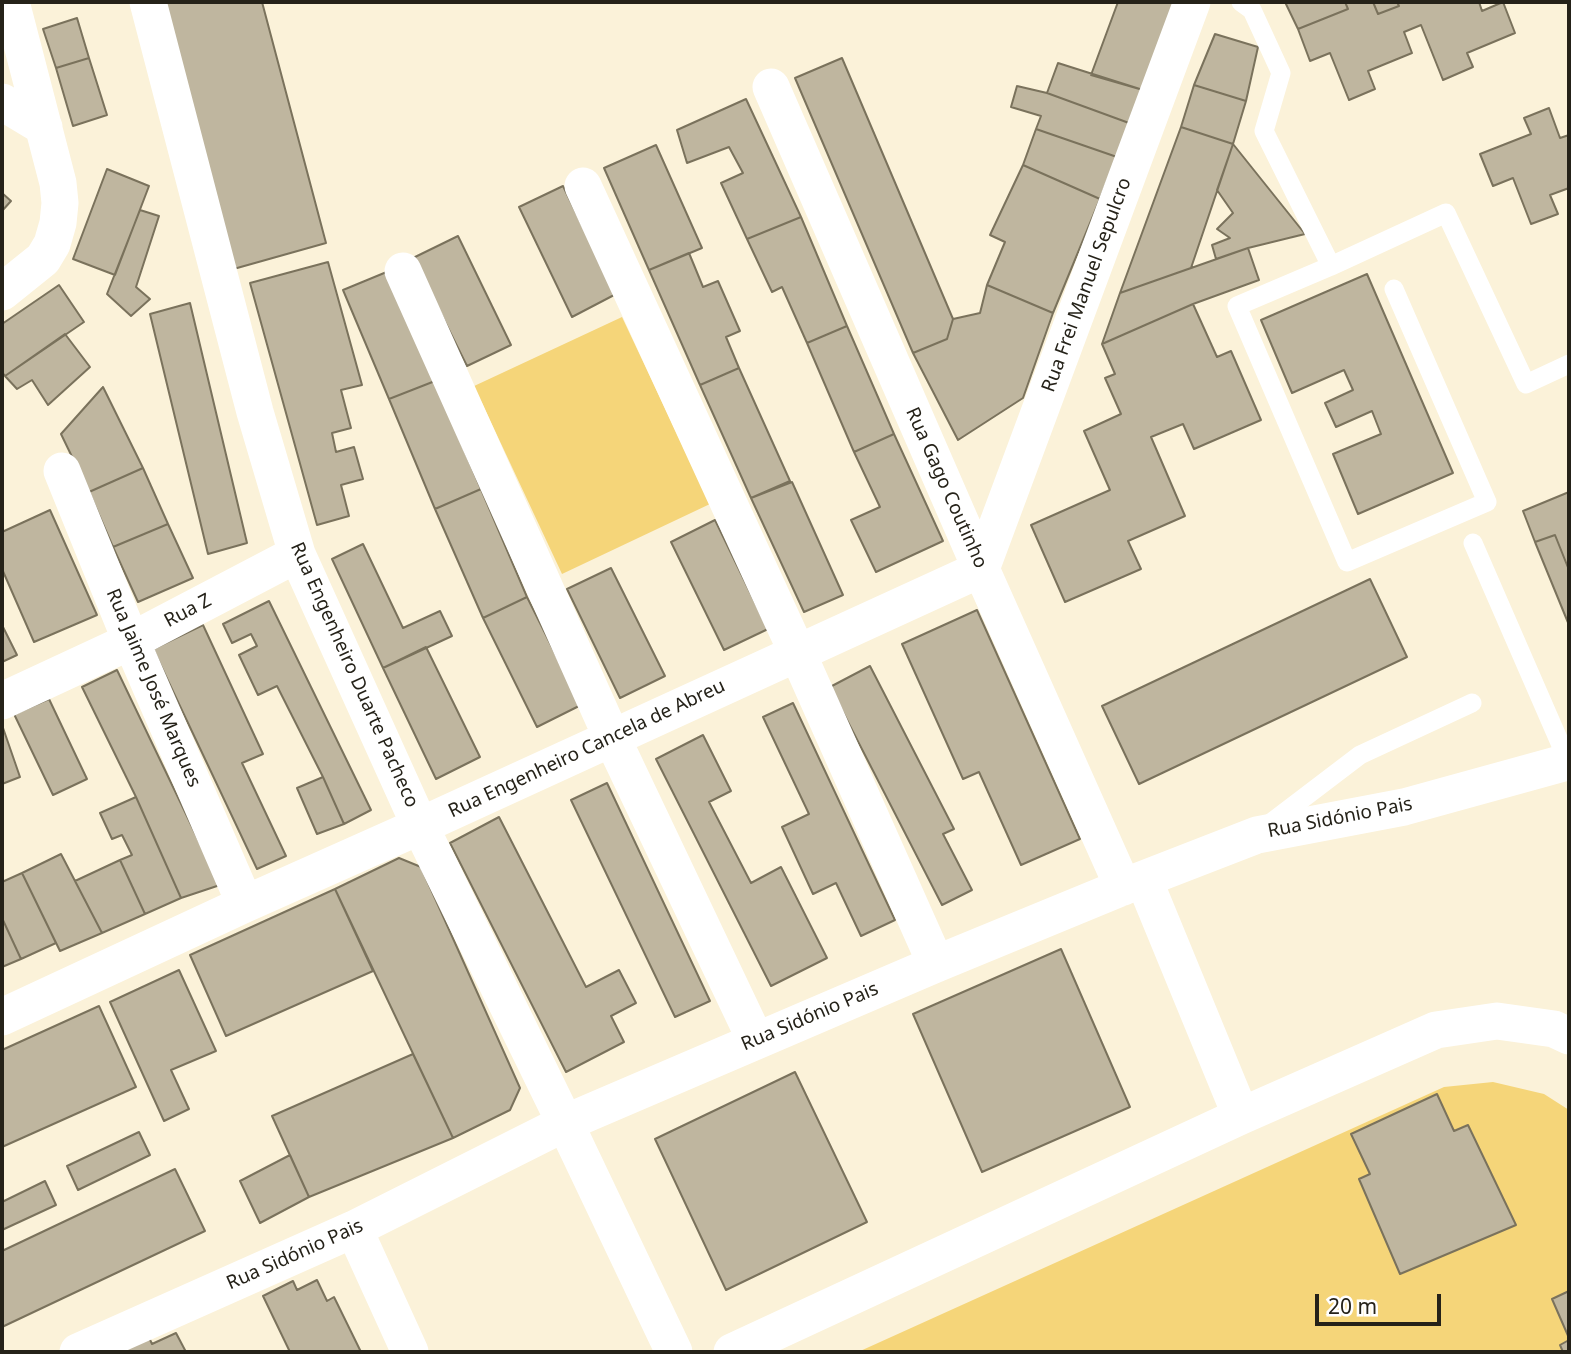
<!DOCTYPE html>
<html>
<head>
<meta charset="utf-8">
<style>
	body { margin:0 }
	#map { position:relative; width:1571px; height:1354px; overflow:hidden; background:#fbf2d9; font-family:"Noto Sans",sans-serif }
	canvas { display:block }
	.frame { position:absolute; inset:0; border:4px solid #252219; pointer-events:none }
	.scale { position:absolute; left:1315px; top:1294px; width:126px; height:32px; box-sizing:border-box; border:4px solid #252219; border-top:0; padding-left:9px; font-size:21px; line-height:24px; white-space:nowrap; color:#252219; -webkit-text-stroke:5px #fff; paint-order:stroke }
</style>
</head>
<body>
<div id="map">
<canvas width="1571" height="1354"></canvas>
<div class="frame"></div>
<div class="scale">20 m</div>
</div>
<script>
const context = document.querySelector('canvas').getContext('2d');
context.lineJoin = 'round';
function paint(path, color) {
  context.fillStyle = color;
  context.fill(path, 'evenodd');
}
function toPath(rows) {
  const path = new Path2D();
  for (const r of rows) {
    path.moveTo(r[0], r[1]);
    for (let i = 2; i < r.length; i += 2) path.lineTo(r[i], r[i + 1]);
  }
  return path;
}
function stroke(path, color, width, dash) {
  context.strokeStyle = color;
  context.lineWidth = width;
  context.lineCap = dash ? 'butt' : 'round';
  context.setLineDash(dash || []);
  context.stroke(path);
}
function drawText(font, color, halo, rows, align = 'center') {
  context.font = font + ' "Noto Sans",sans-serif';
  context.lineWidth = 5;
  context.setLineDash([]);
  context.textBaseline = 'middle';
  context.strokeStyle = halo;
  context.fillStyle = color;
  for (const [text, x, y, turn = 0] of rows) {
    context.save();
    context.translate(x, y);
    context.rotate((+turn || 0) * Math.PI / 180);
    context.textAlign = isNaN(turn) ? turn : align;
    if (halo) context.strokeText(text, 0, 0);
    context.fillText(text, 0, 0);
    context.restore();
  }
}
paint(toPath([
	[622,317,710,504,562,574,482,403,472,387],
	[1493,1082,1544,1094,1569,1110,1569,1352,858,1352,1444,1087]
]), '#f5d579');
const building = toPath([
	[165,2,262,2,326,243,230,270,165,2],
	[1118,2,1178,2,1143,90,1091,75,1118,2],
	[1285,2,1345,2,1348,9,1298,29,1285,2],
	[1345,2,1373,2,1378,14,1399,6,1397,2,1479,2,1482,11,1503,2,1515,33,1467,53,1473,67,1443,80,1421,25,1404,32,1412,53,1368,71,1375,89,1349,100,1330,53,1310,61,1298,29,1348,9,1345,2],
	[1373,2,1397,2,1399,6,1378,14,1373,2],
	[77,18,89,58,56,68,43,29,77,18],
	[1215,34,1258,47,1246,101,1194,85,1215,34],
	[89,58,107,115,73,126,56,68,89,58],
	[842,58,953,319,947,339,913,353,795,78,842,58],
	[1058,63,1143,90,1129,123,1047,93,1058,63],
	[1194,85,1246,101,1233,144,1181,127,1194,85],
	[1017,86,1047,93,1129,123,1117,157,1036,129,1041,116,1011,107,1017,86],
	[746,99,801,217,747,239,721,183,743,173,729,147,687,163,677,130,746,99],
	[1549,108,1560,138,1569,135,1569,188,1550,195,1558,214,1531,224,1513,178,1493,186,1480,154,1531,134,1524,118,1549,108],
	[1181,127,1233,144,1191,268,1120,293,1181,127],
	[1036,129,1117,157,1100,199,1023,165,1036,129],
	[1233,144,1305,234,1248,248,1216,259,1212,245,1230,238,1217,229,1233,213,1217,190,1233,144],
	[656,145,702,248,649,270,604,168,656,145],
	[1023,165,1100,199,1053,313,987,285,1005,242,990,235,1023,165],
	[107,169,149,186,115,275,73,259,107,169],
	[563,186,616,294,572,317,519,207,563,186],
	[2,193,11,201,2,211,2,193],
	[140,210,159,216,136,287,150,299,131,316,107,294,140,210],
	[801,217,847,326,807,343,782,287,772,292,747,239,801,217],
	[458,236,511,345,467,366,413,258,458,236],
	[1248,248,1259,280,1193,304,1102,344,1120,293,1248,248],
	[689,253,703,287,718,281,740,331,726,337,739,368,700,385,649,270,689,253],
	[328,262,362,385,341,390,351,428,332,433,336,452,354,447,363,479,341,485,349,516,317,525,250,283,328,262],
	[389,271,435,381,389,399,343,290,389,271],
	[1367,274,1453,473,1358,514,1333,454,1381,434,1372,411,1336,427,1325,403,1353,390,1344,370,1292,393,1261,320,1367,274],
	[59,285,84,322,5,376,2,372,2,324,59,285],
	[987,285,1053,313,1023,398,958,440,913,353,947,339,953,319,980,313,987,285],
	[190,303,247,543,208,554,150,314,190,303],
	[1193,304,1217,357,1231,351,1261,420,1194,449,1183,424,1151,437,1185,516,1128,541,1141,569,1065,602,1031,525,1110,490,1084,431,1121,414,1105,378,1115,374,1102,344,1193,304],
	[847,326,894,434,854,452,807,343,847,326],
	[65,334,90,367,48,405,32,380,17,389,5,376,65,334],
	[739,368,790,481,751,498,700,385,739,368],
	[435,381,481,489,435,509,389,399,435,381],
	[103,387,143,468,89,492,61,434,103,387],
	[894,434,943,541,876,572,851,520,880,507,854,452,894,434],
	[143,468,168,524,113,547,89,492,143,468],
	[792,482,843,595,804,612,751,498,792,482],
	[481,489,527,597,483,618,435,509,481,489],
	[1569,492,1569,570,1555,535,1535,542,1523,511,1569,492],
	[50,510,97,615,34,642,2,569,2,532,50,510],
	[715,520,768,629,724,650,671,542,715,520],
	[168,524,193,578,138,602,113,547,168,524],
	[1555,535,1569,570,1569,625,1535,542,1555,535],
	[363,544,403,628,440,611,452,636,383,668,332,559,363,544],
	[611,568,665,676,620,698,567,589,611,568],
	[1370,579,1407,657,1139,784,1102,706,1370,579],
	[527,597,581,705,537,727,483,618,527,597],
	[269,601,371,810,344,824,323,777,277,686,258,695,239,655,257,646,251,634,232,643,223,624,269,601],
	[977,610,1080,839,1021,865,979,772,963,779,902,644,977,610],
	[2,625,17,655,2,662,2,625],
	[203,625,263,754,242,763,286,856,257,869,153,649,203,625],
	[426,647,480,757,436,779,383,668,426,647],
	[870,666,954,829,943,834,972,890,942,905,830,687,870,666],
	[117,670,220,885,181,898,136,797,82,687,117,670],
	[49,699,87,779,53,795,14,714,49,699],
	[793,703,895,920,861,936,836,883,813,894,782,827,809,814,763,717,793,703],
	[2,725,20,777,2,784,2,725],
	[703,735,731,791,709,802,751,883,781,867,827,958,771,986,656,759,703,735],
	[323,777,344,824,317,834,297,788,323,777],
	[607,783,710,1001,675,1017,571,800,607,783],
	[136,797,181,898,145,914,120,860,132,855,122,835,112,839,100,813,136,797],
	[499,817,586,987,619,970,636,1003,611,1016,624,1042,566,1072,450,843,499,817],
	[61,854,102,933,60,951,22,873,61,854],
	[399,858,421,867,520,1088,510,1110,453,1138,335,889,399,858],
	[120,860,145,914,102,933,75,881,120,860],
	[22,873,56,943,21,959,2,918,2,882,22,873],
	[335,889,373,971,226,1036,190,955,335,889],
	[2,918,21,959,2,967,2,918],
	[1061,949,1130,1107,982,1172,913,1014,1061,949],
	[179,970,216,1051,171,1070,189,1109,164,1121,110,1002,179,970],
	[99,1006,136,1087,2,1147,2,1050,99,1006],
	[413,1054,453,1138,309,1197,272,1116,413,1054],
	[795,1072,867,1222,726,1290,655,1139,795,1072],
	[1437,1094,1454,1131,1468,1125,1516,1225,1400,1274,1359,1179,1370,1174,1351,1134,1437,1094],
	[139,1132,150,1155,78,1190,67,1166,139,1132],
	[290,1155,309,1197,260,1223,240,1181,290,1155],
	[175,1169,205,1231,2,1327,2,1251,175,1169],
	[45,1181,56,1205,2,1230,2,1202,45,1181],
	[317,1280,327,1301,334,1297,361,1352,290,1352,263,1296,293,1281,297,1290,317,1280],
	[1569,1291,1569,1338,1552,1299,1569,1291],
	[146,1331,152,1344,176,1333,186,1352,103,1352,146,1331],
	[1569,1340,1569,1352,1563,1352,1560,1345,1569,1340]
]);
paint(building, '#bfb69f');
stroke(building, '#7a725c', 2);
stroke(toPath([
	[1241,2,1252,10,1281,73,1264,131,1331,266,1446,213,1526,384,1569,364],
	[1331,266,1237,306,1347,562,1487,502,1394,289],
	[1473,543,1567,759],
	[1268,825,1360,755,1472,703]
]), '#fff', 19);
stroke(toPath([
	[148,2,255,412,297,554,420,826,565,1123,674,1352],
	[771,87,981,569,1123,887],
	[2,102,44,127],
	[583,186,797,652,936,964],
	[403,271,612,738,756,1041],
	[2,292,43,259,52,244,58,223,60,203,58,183,11,2],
	[62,471,131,641,245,904],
	[2,701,131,641,297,554],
	[1144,880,1241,1116],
	[2,1017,245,904,420,826,981,569,1192,2],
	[354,1229,410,1352],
	[78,1352,354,1229,565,1123,936,964,1123,887,1257,835,1404,807,1560,764,1569,758],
	[732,1352,1241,1116,1436,1030,1497,1021,1554,1029,1569,1036]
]), '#fff', 37);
drawText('19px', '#252219', '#fff', [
	["Rua Frei Manuel Sepulcro",1087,285,-70],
	["Rua Gago Coutinho",946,488,66],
	["Rua Z",188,611,-28],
	["Rua Engenheiro Duarte Pacheco",354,675,66],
	["Rua Jaime José Marques",153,688,67],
	["Rua Engenheiro Cancela de Abreu",587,749,-25],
	["Rua Sidónio Pais",1340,818,-11],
	["Rua Sidónio Pais",810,1017,-23],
	["Rua Sidónio Pais",295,1255,-24]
]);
</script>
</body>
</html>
